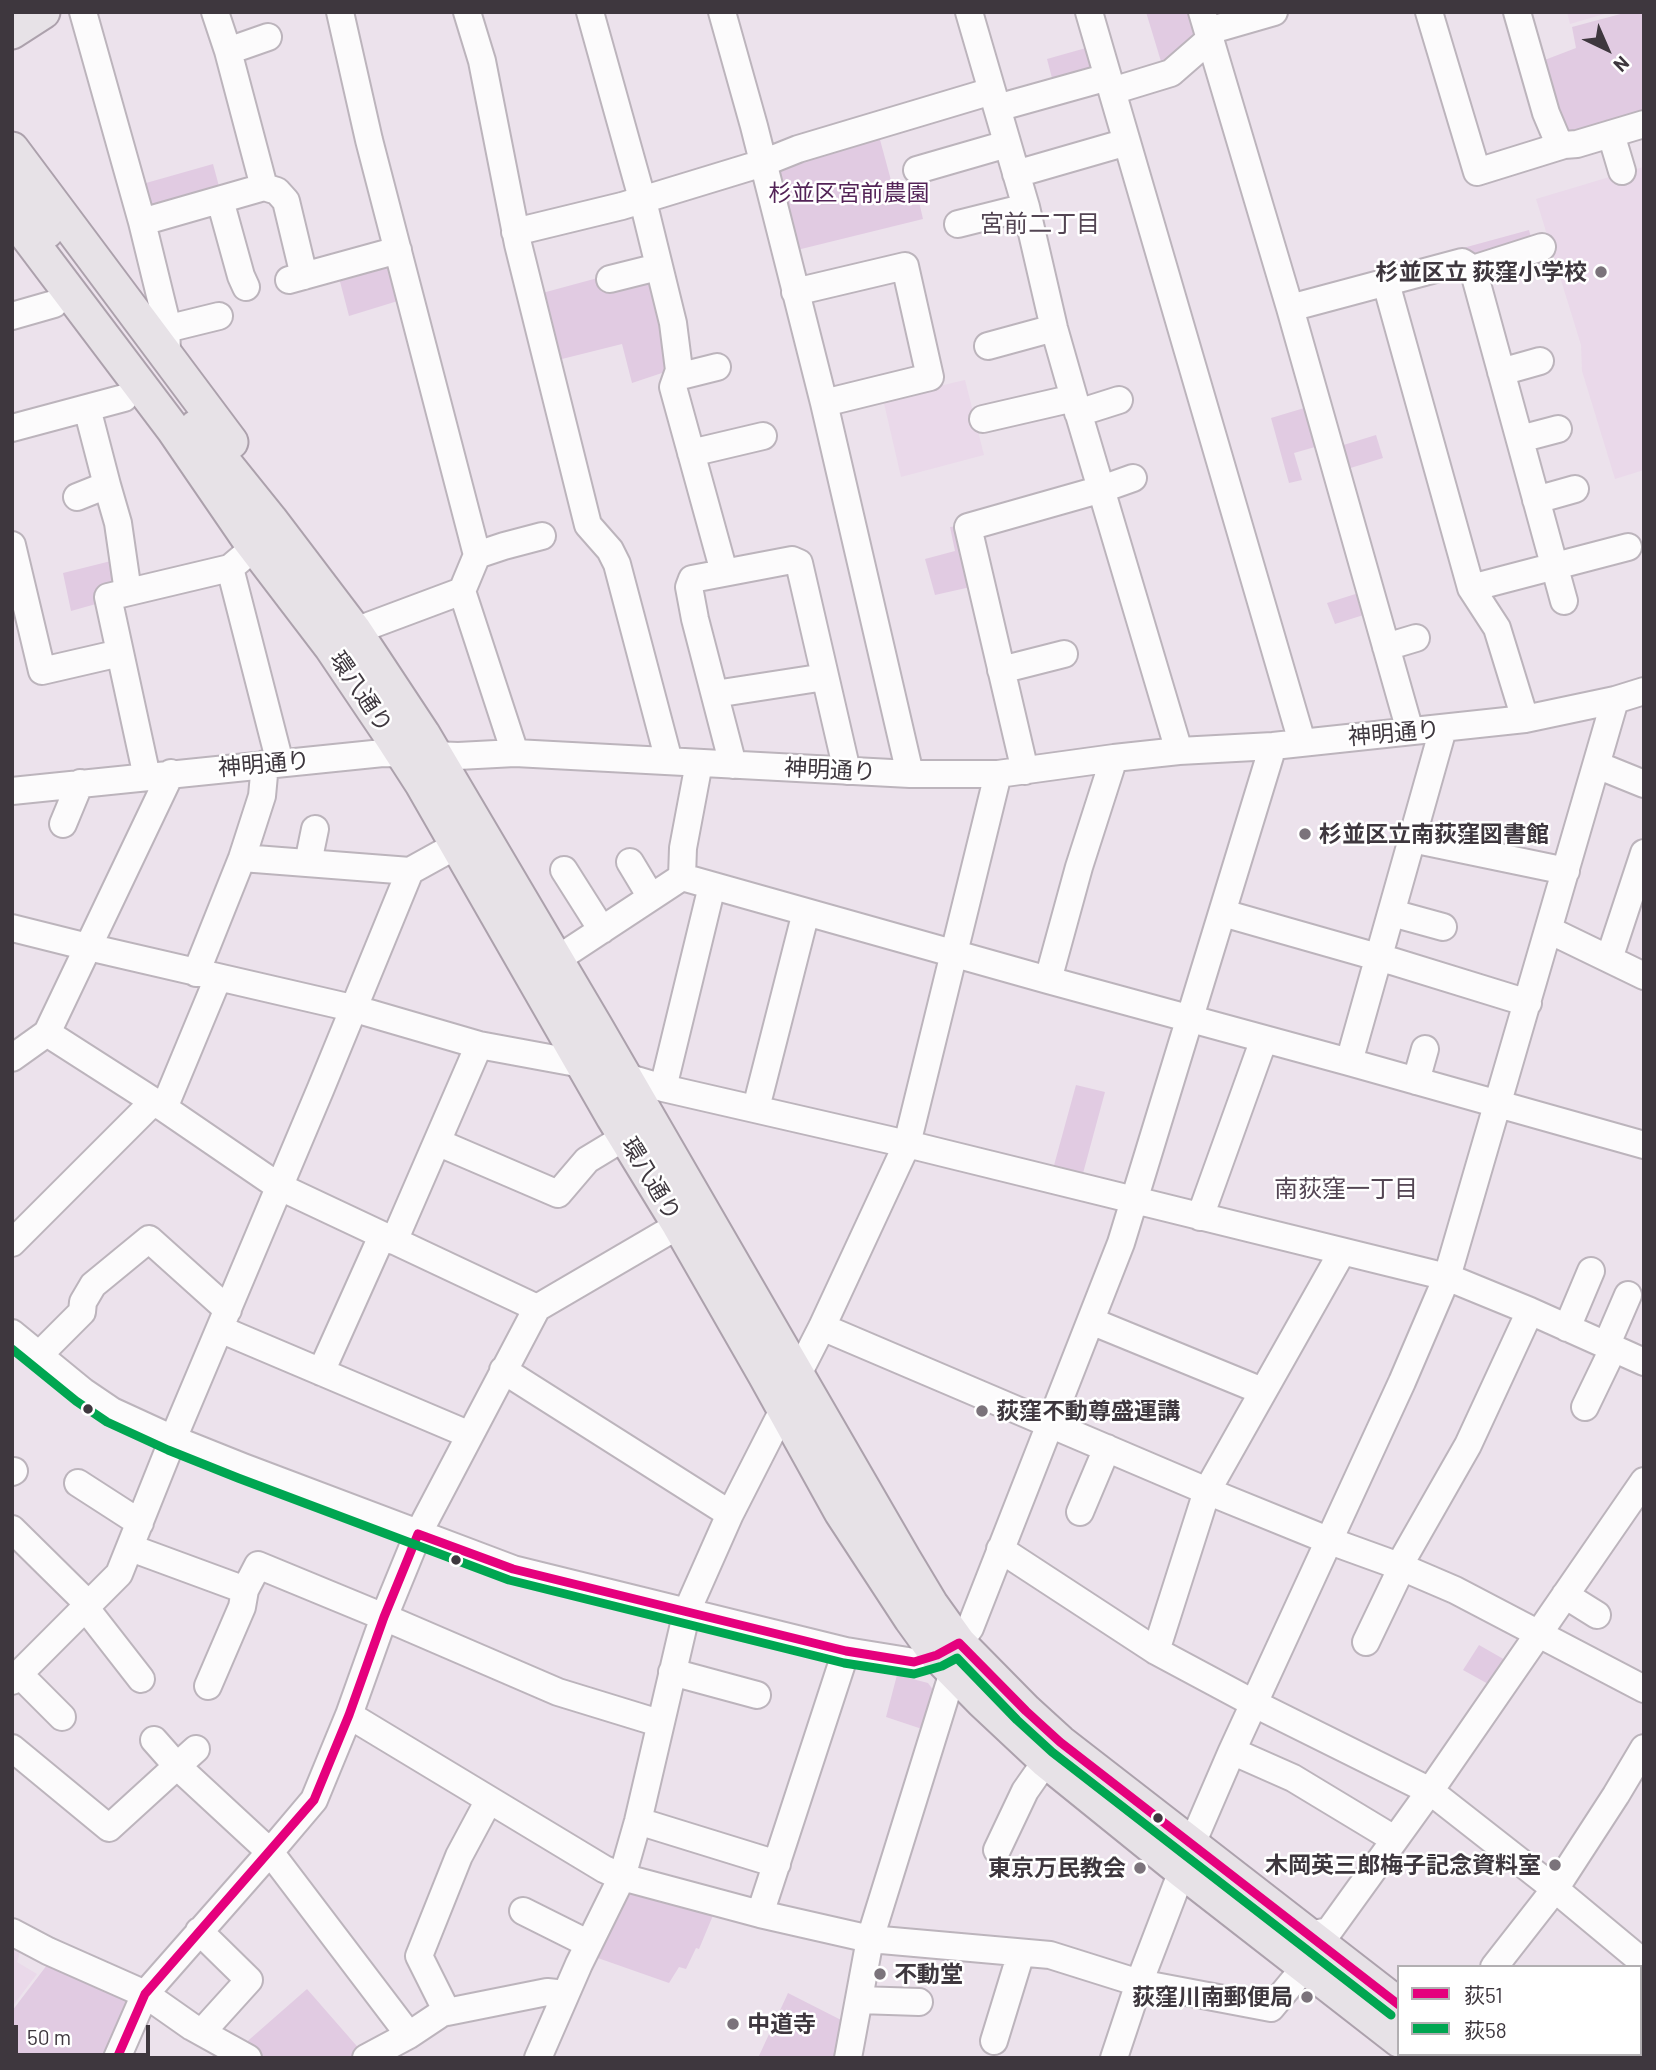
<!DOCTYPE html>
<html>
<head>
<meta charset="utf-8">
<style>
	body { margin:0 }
	#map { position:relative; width:1656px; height:2070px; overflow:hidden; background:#ece2ec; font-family:Barlow,"Noto Sans JP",sans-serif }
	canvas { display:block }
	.frame { position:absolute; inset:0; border:14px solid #3e373e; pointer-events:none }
	.legend { position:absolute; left:1397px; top:1965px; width:245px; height:91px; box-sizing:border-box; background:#fff; border:2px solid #b2afb2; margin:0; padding:9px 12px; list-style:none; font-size:21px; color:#3e373e }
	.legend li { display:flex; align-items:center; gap:14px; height:35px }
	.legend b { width:35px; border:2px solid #b2afb2 }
	.north { position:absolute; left:1572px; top:14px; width:70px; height:70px; -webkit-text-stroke:5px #fff; paint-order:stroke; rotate:136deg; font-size:19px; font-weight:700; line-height:28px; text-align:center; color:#3e373e }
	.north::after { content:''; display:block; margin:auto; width:24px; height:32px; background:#3e373e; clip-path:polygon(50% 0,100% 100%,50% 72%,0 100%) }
	.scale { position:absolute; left:14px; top:2025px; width:136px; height:32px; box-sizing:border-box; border:4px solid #3e373e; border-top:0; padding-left:9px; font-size:21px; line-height:24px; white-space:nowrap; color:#3e373e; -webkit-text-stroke:5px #fff; paint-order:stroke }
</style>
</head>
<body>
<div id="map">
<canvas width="1656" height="2070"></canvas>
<div class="frame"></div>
<ul class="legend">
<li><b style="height:9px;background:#e5007d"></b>荻51</li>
<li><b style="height:9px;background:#00a651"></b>荻58</li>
</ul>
<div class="north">N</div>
<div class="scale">50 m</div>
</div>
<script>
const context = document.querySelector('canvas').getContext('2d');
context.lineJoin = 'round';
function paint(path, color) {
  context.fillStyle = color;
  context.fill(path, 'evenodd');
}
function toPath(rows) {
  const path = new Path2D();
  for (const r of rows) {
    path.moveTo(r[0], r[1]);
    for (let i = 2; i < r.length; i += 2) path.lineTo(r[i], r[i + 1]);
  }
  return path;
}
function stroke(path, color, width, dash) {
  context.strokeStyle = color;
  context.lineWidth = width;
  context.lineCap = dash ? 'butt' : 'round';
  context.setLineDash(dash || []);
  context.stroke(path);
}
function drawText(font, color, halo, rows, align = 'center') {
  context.font = font + ' Barlow,"Noto Sans JP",sans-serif';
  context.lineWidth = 5;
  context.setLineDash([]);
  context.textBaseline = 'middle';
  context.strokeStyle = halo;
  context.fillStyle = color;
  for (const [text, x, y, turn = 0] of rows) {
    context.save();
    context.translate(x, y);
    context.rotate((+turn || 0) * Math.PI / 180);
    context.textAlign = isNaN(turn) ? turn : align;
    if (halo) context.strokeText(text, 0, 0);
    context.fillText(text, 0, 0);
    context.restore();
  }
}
paint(toPath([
	[1567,12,1611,12,1570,24],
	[1643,167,1644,470,1615,479,1582,371,1581,345,1536,199],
	[965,380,984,455,901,477,883,399],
	[12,1943,21,1949,17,1962,37,1974,12,2007]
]), '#ead9ea');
paint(toPath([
	[1146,12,1196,12,1202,35,1163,68],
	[1628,12,1644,12,1644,112,1574,133,1564,132,1542,61,1576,48,1572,27],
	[1093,46,1099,69,1053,82,1047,59],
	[879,136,892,184,914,180,923,219,793,251,775,171],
	[213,164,220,190,146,207,139,185],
	[1529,230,1531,237,1465,256,1463,248],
	[385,262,393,267,401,300,349,316,338,274],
	[605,276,652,276,674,369,632,383,622,344,554,361,535,295],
	[1311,406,1322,445,1294,453,1302,480,1289,483,1271,418],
	[1376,435,1383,458,1344,470,1337,447],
	[961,526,975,586,935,595,925,559,955,551,950,527],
	[111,561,118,587,103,602,71,611,63,573],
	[1365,591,1373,612,1335,624,1327,603],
	[1076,1085,1105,1092,1082,1177,1053,1169],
	[1479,1645,1507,1661,1490,1685,1463,1670],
	[897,1675,928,1683,934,1691,922,1729,886,1717],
	[631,1891,714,1913,699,1949,696,1948,686,1969,679,1967,669,1983,595,1957,626,1893],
	[47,1965,130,1998,105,2058,12,2058,12,2011],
	[307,1989,362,2052,346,2058,263,2058,242,2046],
	[788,1993,847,2023,841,2058,758,2058]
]), '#e1cbe2');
const minor = toPath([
	[83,12,142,222,166,320,167,354],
	[215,12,228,51,264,187],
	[340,12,369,140,477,555,462,591,515,753],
	[467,12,482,61,518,244,588,525,610,550,617,564,669,761],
	[590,12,645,209,673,323,679,370,673,387,724,572],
	[722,12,754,126,824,403,910,774],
	[969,12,1026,207,1054,328,1074,398,1179,751],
	[1089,12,1302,742],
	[1202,12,1290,308,1410,731],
	[1429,12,1477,172,1564,145],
	[1517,12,1546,113,1557,139,1564,145,1577,144,1644,124],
	[1208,31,1274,12],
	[228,51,268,37],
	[1112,91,1171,73,1210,39],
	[997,108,1108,77],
	[1611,134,1622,171],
	[917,170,1007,144],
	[1016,174,1127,142],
	[220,200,241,276,246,287],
	[142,222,264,187,277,191,286,201,304,276],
	[958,224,1026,207],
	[515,232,622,206,763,163,798,149,992,91],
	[1473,269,1542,247],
	[610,279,658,267],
	[289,280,398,250],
	[1386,283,1471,588,1497,628,1525,719],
	[795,292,905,266,930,377,824,403],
	[1290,308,1462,262,1473,269,1564,601],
	[12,316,54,304],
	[166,329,219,316],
	[988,346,1054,328],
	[1501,372,1540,361],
	[677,377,717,367],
	[87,408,107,485],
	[1078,413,1119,400],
	[983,419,1074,398],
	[12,428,124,398],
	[1520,439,1558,429],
	[691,453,763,436],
	[77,497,107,485,118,523,128,592],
	[1536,500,1575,489],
	[12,545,42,671,120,653],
	[477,555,504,546,542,536],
	[243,557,230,568,280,763],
	[1471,588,1628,547],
	[355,631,462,591],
	[1386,647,1416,638],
	[1001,670,1064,654],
	[715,694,825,677],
	[733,765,695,619,689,587,692,579,792,560,799,563,847,771],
	[1597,765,1644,784],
	[1025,771,968,527,1102,489,1133,478],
	[147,777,108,597,230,568],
	[12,791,383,753,458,756,515,753,910,774,998,774,1114,758,1179,751,1273,746,1525,719,1615,700,1644,691],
	[63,824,80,783],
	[1412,839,1566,871],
	[242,858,410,871],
	[630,862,651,897],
	[308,863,315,829],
	[564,870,602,930],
	[682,877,683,848,699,763],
	[1223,913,1395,962,1528,1003],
	[1392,913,1443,927],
	[12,928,88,947,352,1008,479,1045,582,1064,663,1088,907,1144,1447,1277,1530,1311,1644,1362],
	[1549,930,1644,976],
	[1609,959,1644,853],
	[556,960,682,877,1048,980,1349,1062,1644,1145],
	[196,973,242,858,262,796,265,764],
	[1048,980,1079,867,1114,758],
	[47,1033,164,1108,278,1186,537,1308],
	[12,1058,47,1033,171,773],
	[1349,1062,1443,729],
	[1416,1081,1425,1049],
	[663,1088,712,886],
	[164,1108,218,978],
	[756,1108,806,912],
	[437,1142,558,1194,587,1160,625,1137],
	[1200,1217,1264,1039],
	[394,1241,479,1045],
	[12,1243,153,1102],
	[1091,1321,1262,1391],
	[822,1327,1207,1491,1330,1541,1399,1566,1455,1590,1644,1689],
	[1567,1328,1591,1271],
	[220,1329,470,1435],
	[12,1333,84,1392,112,1411,173,1439,243,1467,513,1569,846,1651,914,1662,937,1655,959,1643,970,1628,1121,1243,1273,746],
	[1606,1346,1628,1295],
	[39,1355,82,1312,83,1302,93,1285,149,1239,228,1310],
	[503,1370,730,1514],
	[321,1372,382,1236],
	[797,1376,822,1327,907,1144,998,774],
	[1585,1407,1613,1349],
	[12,1472,14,1471],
	[78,1483,140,1523],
	[1080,1512,1107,1448],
	[12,1529,82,1598,88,1611,141,1679],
	[131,1548,245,1590],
	[1000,1549,1156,1651,1255,1704,1430,1791,1555,1889,1644,1963],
	[1399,1566,1468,1445,1530,1311],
	[1565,1595,1597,1615],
	[1366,1642,1402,1567],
	[1156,1651,1207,1491,1342,1252],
	[672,1672,757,1695],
	[19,1674,62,1717],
	[12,1681,119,1574,173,1439,321,1088,410,871,457,845],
	[208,1686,242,1607,245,1590,258,1565,384,1617,558,1692,659,1723],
	[349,1715,604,1869,622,1877,760,1914,870,1939,1050,1955,1139,1983,1271,2008,1305,1967],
	[154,1740,177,1766,196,1749],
	[12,1748,109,1828,177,1766,270,1852,409,2035],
	[1232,1751,1293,1778,1394,1839],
	[638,1821,777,1864],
	[1191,1846,1232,1751,1402,1382,1447,1277,1615,700],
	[997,1850,1025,1791,1046,1761],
	[523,1911,589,1944],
	[760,1914,846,1651],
	[199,1931,249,1980,202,2032],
	[12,1932,48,1951,145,1994,192,2027,248,2058],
	[1308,1935,1329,1931,1430,1791,1644,1481],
	[1494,1967,1555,1889,1616,1795,1644,1748],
	[859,2000,919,2002],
	[447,2012,419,1956,459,1856,489,1800],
	[994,2041,1021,1953],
	[1565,2054,1570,2058],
	[117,2058,145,1994,270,1852,314,1800,349,1715,384,1617,418,1534,537,1308,679,1225],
	[366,2058,409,2035,442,2013,547,1992,566,1994],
	[538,2058,579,1964,622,1877,638,1821,687,1611,730,1514,783,1410],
	[848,2058,870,1939,953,1672],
	[1114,2058,1139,1983,1182,1871]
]);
const major = toPath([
	[12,32,43,12],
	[12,149,231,442],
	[12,185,47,231],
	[12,216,173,429,247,537,331,647,391,736,422,784,613,1117,679,1225,765,1375,841,1512,911,1619,937,1655,983,1702,1046,1761,1182,1871,1399,2040],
	[196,427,270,519,355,631,423,734,596,1027,904,1559,931,1604,959,1643,1026,1711,1060,1742,1399,2005],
	[1461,2054,1466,2058]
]);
stroke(minor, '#bcb4bc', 30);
stroke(major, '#aca1ac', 37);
stroke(minor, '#fcfbfc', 26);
stroke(major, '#e7e2e7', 33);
stroke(toPath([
	[117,2058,145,1994,314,1800,349,1715,384,1617,418,1534,513,1569,846,1651,914,1662,937,1655,959,1643,1026,1711,1060,1742,1399,2005]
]), '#e5007d', 9);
stroke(toPath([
	[12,1349,76,1401,107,1422,168,1450,238,1478,509,1580,844,1663,914,1674,942,1666,957,1658,1017,1720,1052,1752,1391,2015]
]), '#00a651', 9);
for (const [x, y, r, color] of [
	[1601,272,7,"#7b737b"],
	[1305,834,7,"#7b737b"],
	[88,1409,6,"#3e373e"],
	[982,1411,7,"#7b737b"],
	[456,1560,6,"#3e373e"],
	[1158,1818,6,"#3e373e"],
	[1555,1865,7,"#7b737b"],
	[1140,1868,7,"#7b737b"],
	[880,1974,7,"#7b737b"],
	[1307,1997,7,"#7b737b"],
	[733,2024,7,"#7b737b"]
]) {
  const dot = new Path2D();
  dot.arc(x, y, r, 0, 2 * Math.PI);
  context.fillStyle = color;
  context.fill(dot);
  stroke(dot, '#fff', 2.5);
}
drawText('23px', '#532357', '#fff', [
	["杉並区宮前農園",849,193]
]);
drawText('bold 23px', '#3e373e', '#fff', [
	["杉並区立 荻窪小学校",1587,272],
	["杉並区立南荻窪図書館",1319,834,"left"],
	["荻窪不動尊盛運講",996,1411,"left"],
	["木岡英三郎梅子記念資料室",1541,1865],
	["東京万民教会",1126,1868],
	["不動堂",894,1974,"left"],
	["荻窪川南郵便局",1293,1997],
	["中道寺",747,2024,"left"]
], 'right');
drawText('23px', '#3e373e', '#fff', [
	["環八通り",361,692,56],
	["神明通り",1394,733,-5],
	["神明通り",264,764,-5],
	["神明通り",830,770,3],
	["環八通り",651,1179,59]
]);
drawText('24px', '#534553', '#fff', [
	["宮前二丁目",1040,224],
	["南荻窪一丁目",1346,1189]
]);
</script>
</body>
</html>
